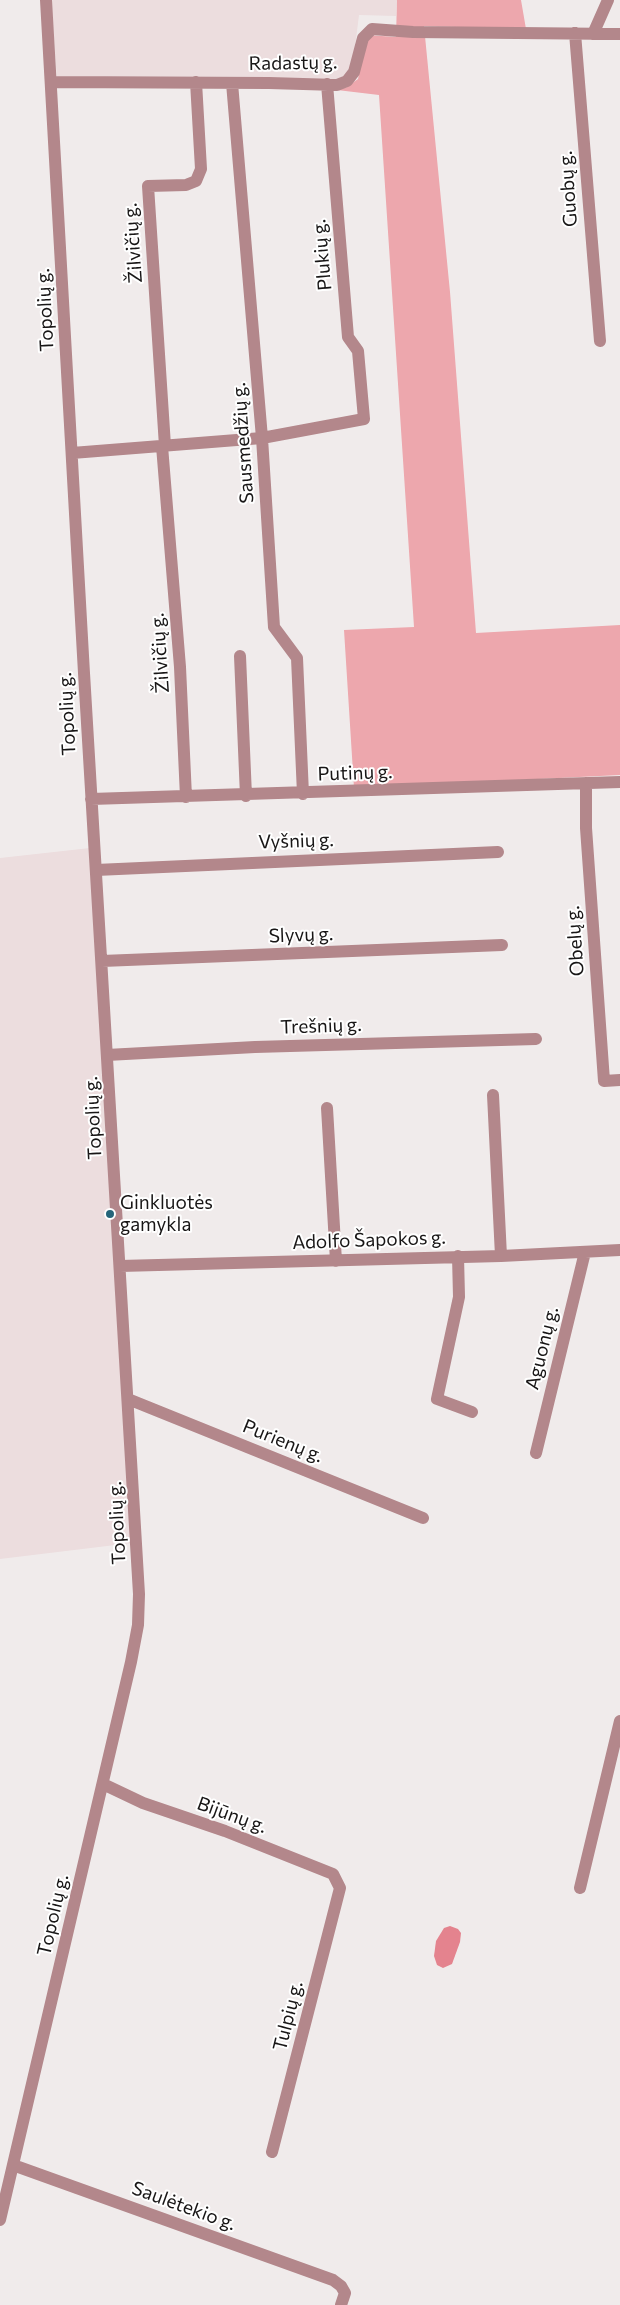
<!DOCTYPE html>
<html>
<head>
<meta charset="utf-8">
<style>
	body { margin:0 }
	canvas { display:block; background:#f0ebeb }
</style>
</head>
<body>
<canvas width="620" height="2305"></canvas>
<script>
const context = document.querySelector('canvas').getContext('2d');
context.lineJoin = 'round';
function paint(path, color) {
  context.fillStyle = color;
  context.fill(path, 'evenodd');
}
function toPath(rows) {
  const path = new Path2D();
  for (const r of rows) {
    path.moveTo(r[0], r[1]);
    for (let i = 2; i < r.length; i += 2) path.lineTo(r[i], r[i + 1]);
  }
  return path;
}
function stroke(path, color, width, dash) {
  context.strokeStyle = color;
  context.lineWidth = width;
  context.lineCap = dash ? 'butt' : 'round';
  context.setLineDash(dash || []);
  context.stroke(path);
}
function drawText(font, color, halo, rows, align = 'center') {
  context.font = font + ' Commissioner,sans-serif';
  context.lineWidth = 4;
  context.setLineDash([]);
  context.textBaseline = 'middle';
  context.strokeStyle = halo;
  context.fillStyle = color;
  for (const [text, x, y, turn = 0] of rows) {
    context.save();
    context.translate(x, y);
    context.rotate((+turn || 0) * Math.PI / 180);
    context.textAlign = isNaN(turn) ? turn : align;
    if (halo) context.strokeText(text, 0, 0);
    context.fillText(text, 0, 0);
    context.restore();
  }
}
paint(toPath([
	[51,0,397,0,396,16,359,15,353,63,349,72,337,80,57,79],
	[90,848,132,1543,0,1559,0,858]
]), '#ecddde');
paint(toPath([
	[397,0,521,0,526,29,424,26,450,292,476,633,620,625,620,775,354,788,344,630,414,627,379,95,337,90,347,87,358,79,367,35,396,37]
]), '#eda7ad');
paint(toPath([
	[450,1926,458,1929,461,1933,460,1942,452,1964,443,1968,437,1965,434,1956,436,1941,444,1928]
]), '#e4838e');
stroke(toPath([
	[575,33,600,341],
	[593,34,608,0],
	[51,82,269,83,337,85,347,81,354,72,363,38,372,29,413,32,620,34],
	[232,83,262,438,274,627,297,658,303,794],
	[162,446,180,667,186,797],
	[165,446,148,186,186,185,196,181,201,169,196,82],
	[72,453,262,438,364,419,358,351,348,337,327,84],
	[240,656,246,796],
	[586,783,586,828,604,1081,620,1080],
	[91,799,620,782],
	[96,870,498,852],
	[102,961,502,945],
	[107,1055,255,1047,536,1039],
	[493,1095,501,1256],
	[327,1108,336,1261],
	[458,1256,459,1297,437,1399,472,1412],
	[120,1266,501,1256,620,1250],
	[128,1399,423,1518],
	[536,1453,585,1252],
	[103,1784,143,1803,225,1831,333,1874,340,1888,272,2152],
	[580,1888,620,1721],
	[13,2165,333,2280,341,2286,345,2293,341,2305],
	[0,2220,131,1662,138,1625,139,1594,84,673,46,0]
]), '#b3878b', 12);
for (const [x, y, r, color] of [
	[110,1214,5,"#25657a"]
]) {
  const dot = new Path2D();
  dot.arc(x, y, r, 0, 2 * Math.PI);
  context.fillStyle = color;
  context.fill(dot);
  stroke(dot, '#fff', 2);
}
drawText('19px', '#181616', '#fff', [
	["Radastų g.",293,63,-1],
	["Guobų g.",568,189,-94],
	["Žilvičių g.",133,243,-94],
	["Plukių g.",322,255,-95],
	["Topolių g.",45,310,-93],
	["Sausmedžių g.",243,443,-94],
	["Žilvičių g.",160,653,-94],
	["Topolių g.",67,714,-93],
	["Putinų g.",355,773,-2],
	["Vyšnių g.",296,841,-2],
	["Slyvų g.",301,935,-2],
	["Obelų g.",575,941,-94],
	["Trešnių g.",321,1026,-2],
	["Topolių g.",93,1118,-93],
	["Adolfo Šapokos g.",369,1240,-2],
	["Aguonų g.",542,1348,-76],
	["Purienų g.",283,1441,22],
	["Topolių g.",117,1523,-93],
	["Bijūnų g.",232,1815,20],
	["Topolių g.",53,1915,-77],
	["Tulpių g.",288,2016,-76],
	["Saulėtekio g.",184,2206,20]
]);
drawText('19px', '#181616', '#fff', [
	["Ginkluotės",120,1203],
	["gamykla",120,1225]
], 'left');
</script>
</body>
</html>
